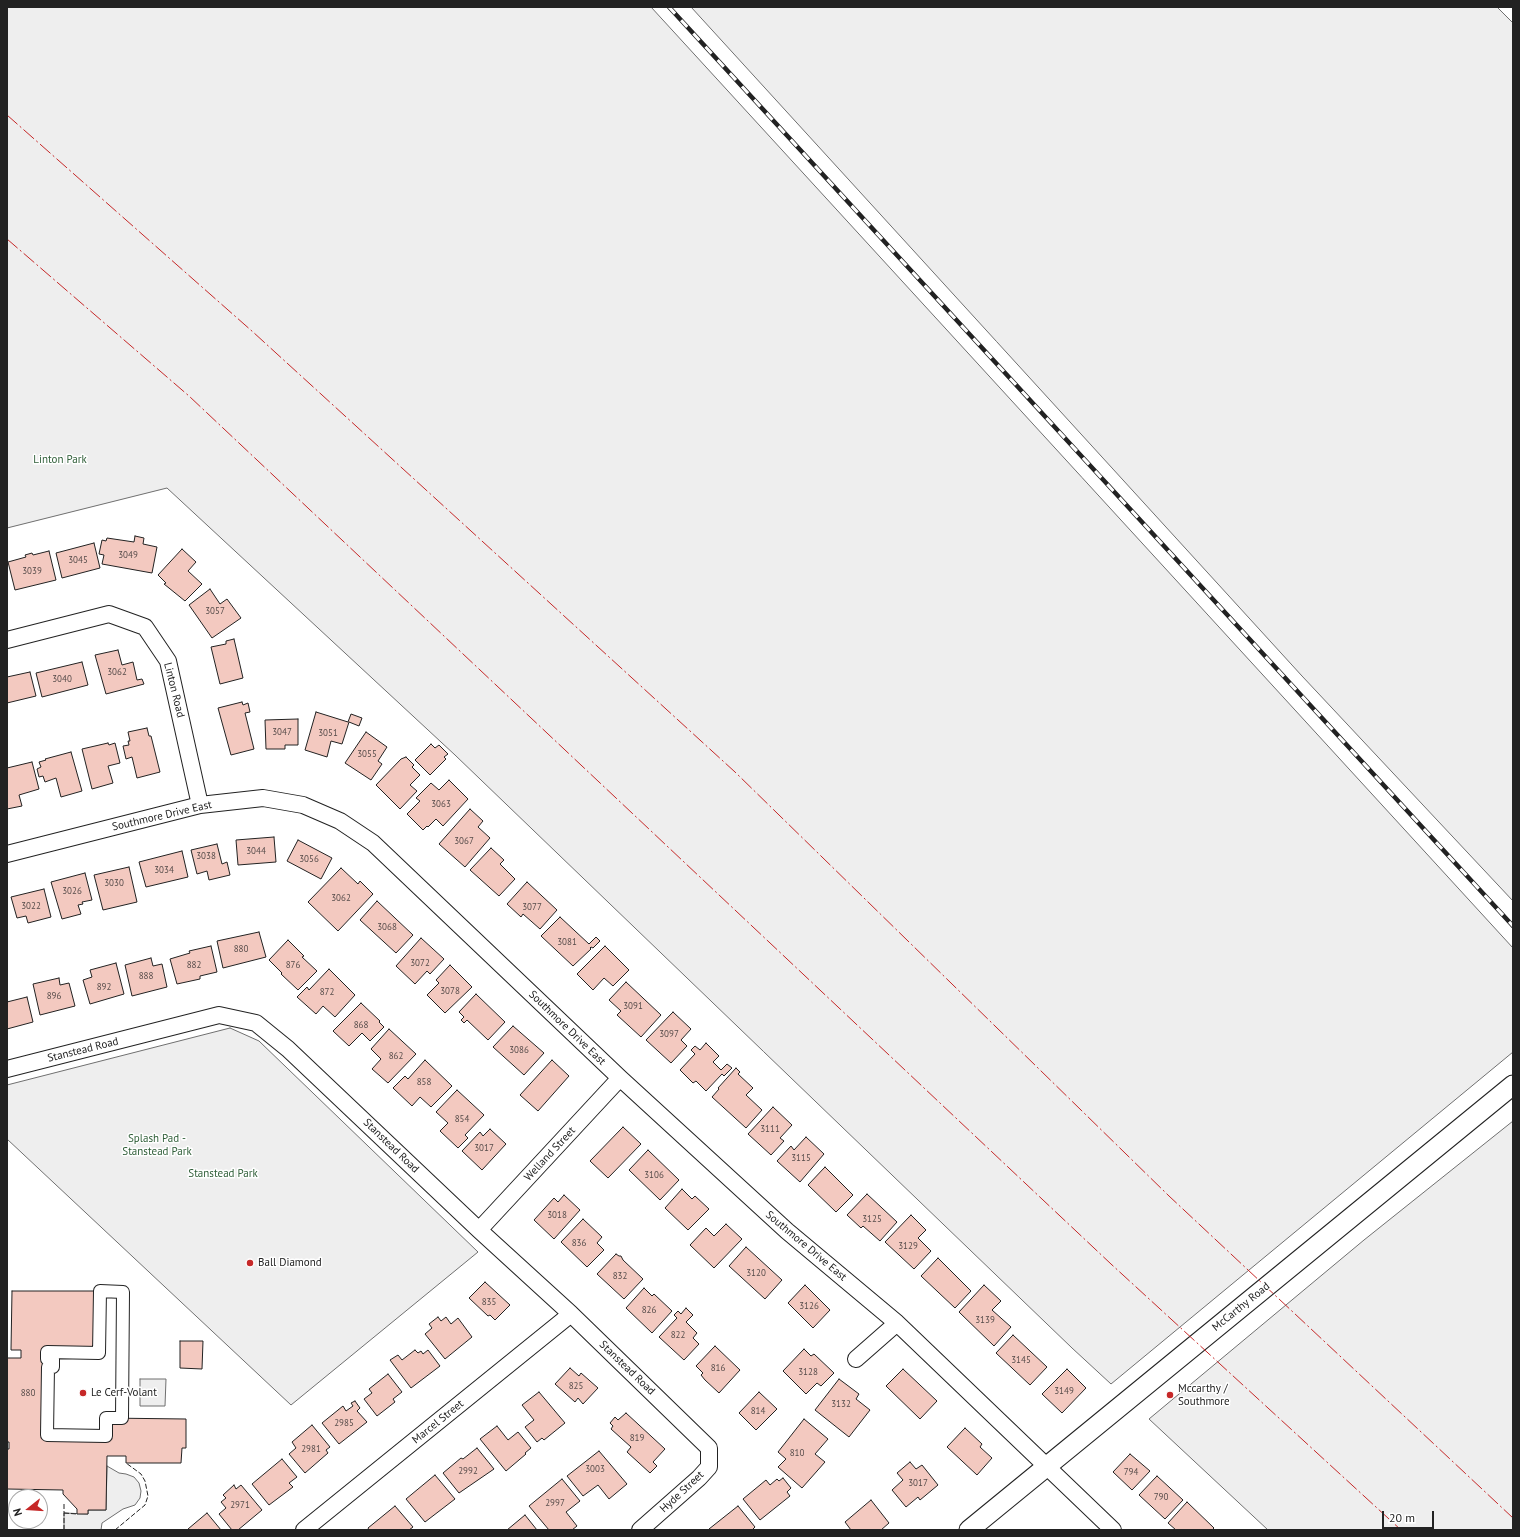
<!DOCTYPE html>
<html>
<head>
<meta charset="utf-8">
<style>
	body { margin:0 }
	#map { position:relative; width:1520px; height:1537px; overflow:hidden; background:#fff; font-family:"PT Sans",sans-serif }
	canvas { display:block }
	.frame { position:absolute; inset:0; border:8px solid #222; pointer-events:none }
	.north { position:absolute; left:8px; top:1489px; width:40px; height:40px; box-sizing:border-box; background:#fff; border:1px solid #a7a7a7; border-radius:50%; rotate:253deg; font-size:11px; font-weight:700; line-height:16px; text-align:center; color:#222 }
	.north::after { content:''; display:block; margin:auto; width:14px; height:18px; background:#c62828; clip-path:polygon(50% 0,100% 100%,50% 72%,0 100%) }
	.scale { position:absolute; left:1382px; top:1511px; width:52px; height:18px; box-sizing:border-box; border:2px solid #222; border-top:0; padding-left:5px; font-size:12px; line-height:14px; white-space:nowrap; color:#222; -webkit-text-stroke:3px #fff; paint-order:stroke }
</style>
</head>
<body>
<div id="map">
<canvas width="1520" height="1537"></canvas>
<div class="frame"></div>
<div class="north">N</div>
<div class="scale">20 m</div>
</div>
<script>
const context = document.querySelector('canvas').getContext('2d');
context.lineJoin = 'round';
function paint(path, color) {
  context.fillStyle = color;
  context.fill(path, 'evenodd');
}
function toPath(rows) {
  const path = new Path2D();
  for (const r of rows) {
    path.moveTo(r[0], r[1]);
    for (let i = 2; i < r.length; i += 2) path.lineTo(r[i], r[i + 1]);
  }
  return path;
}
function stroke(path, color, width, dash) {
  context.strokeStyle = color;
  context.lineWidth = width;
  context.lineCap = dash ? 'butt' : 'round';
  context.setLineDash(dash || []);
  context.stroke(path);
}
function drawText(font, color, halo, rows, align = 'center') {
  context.font = font + ' "PT Sans",sans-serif';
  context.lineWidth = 3;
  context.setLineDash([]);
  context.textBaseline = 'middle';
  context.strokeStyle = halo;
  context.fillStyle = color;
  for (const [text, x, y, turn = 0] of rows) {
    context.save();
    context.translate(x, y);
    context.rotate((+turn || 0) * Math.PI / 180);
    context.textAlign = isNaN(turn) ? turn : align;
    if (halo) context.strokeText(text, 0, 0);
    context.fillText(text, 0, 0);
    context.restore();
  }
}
const green = toPath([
	[7,7,651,7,1513,948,1513,1052,1111,1384,1072,1348,455,755,167,488,7,528,7,7],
	[691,7,1497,7,1513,23,1513,901,1302,676,691,7],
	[230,1028,259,1041,478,1252,291,1405,7,1139,7,1085,230,1028],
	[1513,1121,1513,1530,1268,1530,1149,1419,1364,1240,1513,1121],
	[140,1379,166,1379,165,1406,140,1406,140,1379],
	[107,1466,119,1473,126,1474,134,1477,139,1483,141,1491,140,1498,135,1505,123,1509,102,1523,101,1530,64,1530,64,1513,88,1514,88,1510,106,1510,107,1466]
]);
paint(green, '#eee');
stroke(green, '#6f6f6f', 1);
const building = toPath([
	[135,536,144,538,143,544,157,547,152,573,102,564,104,555,99,554,102,540,106,541,107,538,134,542,135,536],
	[94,543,100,568,62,578,56,553,94,543],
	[182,549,196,562,188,571,202,584,185,601,164,584,166,583,158,575,182,549],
	[49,551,56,580,15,590,8,562,26,557,25,555,32,553,33,555,49,551],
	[210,589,220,604,227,599,241,618,212,638,189,605,210,589],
	[234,639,243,678,220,684,211,647,226,644,226,641,234,639],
	[118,650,122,665,133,662,137,680,142,679,144,684,106,694,95,655,118,650],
	[82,662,88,685,42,697,36,673,82,662],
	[30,672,36,696,7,703,7,677,30,672],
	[242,702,243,705,248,703,250,712,245,713,254,749,231,755,218,708,242,702],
	[316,712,348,722,351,714,362,718,359,726,349,722,342,744,331,741,327,757,305,750,316,712],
	[298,719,298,745,285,745,285,749,266,749,265,720,298,719],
	[147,728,149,736,151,736,160,772,137,778,132,757,126,759,123,746,129,745,128,741,130,741,128,732,147,728],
	[366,732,387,747,378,761,382,764,371,780,345,763,366,732],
	[108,743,109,745,115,743,120,763,108,766,113,783,92,789,82,749,108,743],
	[431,744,435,748,439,745,448,754,444,757,446,759,430,775,415,760,431,744],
	[71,752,82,791,61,797,56,778,45,782,43,776,39,777,37,769,41,767,39,762,46,760,45,759,71,752],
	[406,757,414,765,412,767,420,775,410,785,417,791,400,809,376,785,401,759,406,757],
	[32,762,39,789,19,795,22,806,7,809,7,768,32,762],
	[449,780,468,799,443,826,436,819,428,827,427,826,423,830,407,814,420,801,416,798,431,783,439,790,449,780],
	[470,809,483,821,478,827,490,838,465,867,439,844,470,809],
	[274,837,276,862,238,865,236,840,274,837],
	[298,840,332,858,321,879,287,861,298,840],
	[217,844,222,864,227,862,230,875,209,880,207,871,197,874,191,850,217,844],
	[491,848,504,860,500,864,515,879,499,896,470,870,491,848],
	[182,851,188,877,146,887,139,862,182,851],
	[129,867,137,902,103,910,94,875,129,867],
	[341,868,358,884,360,881,373,894,338,931,308,902,341,868],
	[85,873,92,900,82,902,83,904,78,905,81,914,62,919,51,882,85,873],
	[527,882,557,910,540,929,523,914,521,917,507,904,527,882],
	[44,889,51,917,28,923,26,916,17,918,11,897,44,889],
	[377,901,413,935,396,953,360,920,377,901],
	[560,917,589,944,596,937,600,941,593,948,591,947,590,948,591,949,573,966,541,936,560,917],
	[259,932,266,957,223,968,217,941,259,932],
	[421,938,444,959,430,974,427,971,415,984,396,966,421,938],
	[288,940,304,956,302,957,317,971,298,990,281,974,282,973,269,960,288,940],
	[211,946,217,972,200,976,200,979,177,984,170,959,190,953,189,951,211,946],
	[605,946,629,970,613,986,604,978,593,990,577,974,605,946],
	[151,958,153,966,162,964,167,987,132,996,125,965,151,958],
	[116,963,124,994,90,1004,83,980,92,977,90,970,116,963],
	[450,965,472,987,445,1013,427,995,439,983,436,980,450,965],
	[329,969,355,995,335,1017,323,1006,316,1014,297,997,307,987,309,990,329,969],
	[59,978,60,985,69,983,75,1006,40,1015,33,984,59,978],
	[626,982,661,1015,641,1037,617,1015,621,1011,609,1000,626,982],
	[476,994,505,1022,488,1040,467,1020,464,1023,461,1020,464,1017,459,1012,476,994],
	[27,997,33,1022,7,1029,7,1002,27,997],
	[361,1003,380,1021,379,1022,384,1027,370,1041,362,1033,349,1046,333,1031,361,1003],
	[673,1012,691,1029,681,1040,687,1046,671,1063,646,1040,673,1012],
	[513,1026,544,1053,524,1075,493,1047,513,1026],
	[389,1029,416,1054,388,1083,372,1069,381,1059,371,1049,389,1029],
	[706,1043,719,1056,713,1062,721,1070,727,1064,732,1068,724,1076,722,1074,706,1091,696,1081,693,1083,680,1070,695,1054,691,1050,695,1046,700,1050,706,1043],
	[425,1060,452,1086,431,1107,420,1097,412,1106,393,1088,405,1076,408,1079,425,1060],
	[552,1060,569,1076,538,1111,520,1095,552,1060],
	[736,1068,740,1072,738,1074,753,1088,746,1095,762,1110,746,1128,712,1097,719,1089,718,1088,736,1068],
	[457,1090,484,1115,465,1135,468,1138,458,1148,440,1131,448,1123,436,1112,457,1090],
	[773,1107,792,1125,780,1138,784,1141,771,1155,748,1134,773,1107],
	[623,1127,641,1144,608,1178,590,1161,623,1127],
	[490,1129,506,1144,482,1170,462,1151,480,1132,483,1136,490,1129],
	[806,1137,824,1154,800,1182,777,1161,791,1146,794,1150,806,1137],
	[648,1150,679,1180,660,1200,629,1170,648,1150],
	[825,1167,853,1195,836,1212,808,1185,825,1167],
	[682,1189,692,1199,695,1196,709,1209,688,1230,665,1208,682,1189],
	[867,1194,897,1222,880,1241,863,1226,861,1228,847,1215,867,1194],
	[564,1195,580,1210,554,1239,534,1220,554,1198,558,1202,564,1195],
	[911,1215,926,1230,918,1238,931,1251,914,1269,885,1242,911,1215],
	[583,1219,602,1237,597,1243,604,1250,587,1267,561,1242,583,1219],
	[726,1224,742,1239,714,1268,690,1245,706,1228,714,1236,726,1224],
	[746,1247,782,1280,765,1299,729,1266,746,1247],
	[616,1254,619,1256,621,1256,623,1260,643,1279,624,1299,597,1274,616,1254],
	[938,1258,971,1291,955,1308,921,1276,938,1258],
	[485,1282,510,1305,495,1320,490,1315,488,1316,469,1298,485,1282],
	[805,1285,830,1310,813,1328,788,1303,805,1285],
	[984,1285,1001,1301,992,1310,1011,1327,994,1346,959,1312,984,1285],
	[644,1288,652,1296,654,1294,672,1311,652,1333,626,1308,644,1288],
	[12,1291,100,1291,99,1353,47,1352,47,1435,106,1436,106,1418,186,1419,186,1448,182,1448,181,1463,126,1463,126,1456,107,1456,106,1510,88,1510,88,1514,77,1514,77,1509,63,1494,63,1490,7,1489,7,1449,9,1449,9,1442,7,1442,7,1358,21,1358,21,1350,11,1350,12,1291],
	[686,1308,693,1315,686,1322,697,1333,693,1338,699,1344,684,1360,659,1337,677,1318,674,1315,678,1311,681,1314,686,1308],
	[438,1317,441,1321,446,1317,451,1324,458,1318,472,1337,445,1359,425,1334,432,1328,429,1324,438,1317],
	[1013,1335,1047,1367,1030,1385,996,1353,1013,1335],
	[180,1341,203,1341,202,1369,180,1368,180,1341],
	[715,1346,740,1370,719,1393,705,1380,701,1375,703,1373,696,1366,715,1346],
	[804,1349,811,1356,814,1354,834,1373,821,1386,817,1383,806,1394,783,1371,804,1349],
	[415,1350,418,1353,421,1351,423,1354,428,1350,440,1366,411,1388,390,1360,398,1355,402,1360,415,1350],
	[570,1368,579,1376,581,1373,598,1388,583,1404,578,1398,575,1402,555,1384,570,1368],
	[903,1369,937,1401,920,1419,886,1386,903,1369],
	[1067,1369,1086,1388,1062,1413,1042,1394,1067,1369],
	[388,1374,402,1392,393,1399,395,1402,377,1416,364,1399,372,1393,369,1389,388,1374],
	[839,1379,859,1394,856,1399,870,1410,849,1437,815,1410,839,1379],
	[539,1392,565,1423,544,1440,542,1438,537,1442,525,1427,534,1420,522,1405,539,1392],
	[759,1392,777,1409,756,1430,739,1413,759,1392],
	[355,1401,360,1408,357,1411,367,1422,339,1444,322,1423,343,1406,346,1411,353,1406,351,1403,355,1401],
	[626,1413,665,1449,653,1462,657,1466,650,1473,627,1452,631,1447,611,1429,613,1426,610,1423,615,1417,618,1420,626,1413],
	[804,1419,828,1439,815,1454,825,1462,802,1488,778,1467,786,1459,778,1452,804,1419],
	[312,1425,330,1447,326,1450,328,1453,305,1473,289,1454,296,1448,292,1442,312,1425],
	[497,1426,508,1440,518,1432,531,1448,525,1453,526,1454,506,1471,480,1439,497,1426],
	[965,1428,982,1444,980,1447,992,1458,977,1475,947,1447,965,1428],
	[477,1448,494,1469,459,1493,443,1473,461,1458,463,1459,477,1448],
	[599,1451,627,1484,609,1499,598,1485,583,1496,567,1476,599,1451],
	[1130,1454,1150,1471,1132,1490,1113,1472,1130,1454],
	[282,1459,297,1477,289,1483,293,1487,269,1505,252,1484,282,1459],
	[910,1462,916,1469,922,1465,938,1485,920,1500,918,1497,906,1507,892,1490,903,1480,897,1473,910,1462],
	[435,1475,455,1499,425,1522,406,1499,435,1475],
	[1157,1476,1183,1500,1165,1519,1139,1495,1157,1476],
	[783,1478,791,1488,787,1492,790,1496,760,1520,743,1499,766,1480,770,1485,777,1479,779,1481,783,1478],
	[562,1479,580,1501,566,1512,577,1526,572,1530,549,1530,529,1506,562,1479],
	[234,1485,236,1489,241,1485,262,1510,238,1530,232,1530,219,1514,226,1508,221,1502,226,1498,223,1495,234,1485],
	[871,1500,889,1523,881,1530,851,1530,845,1522,871,1500],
	[1187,1502,1214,1528,1212,1530,1176,1530,1168,1523,1187,1502],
	[395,1506,413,1527,409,1530,369,1530,368,1528,395,1506],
	[738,1506,755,1527,752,1530,710,1530,709,1529,738,1506],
	[207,1513,221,1530,188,1530,188,1529,207,1513],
	[525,1515,537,1530,507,1530,525,1515]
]);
paint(building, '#f3c9c0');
stroke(building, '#222', 1);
const pedestrian = toPath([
	[100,1291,123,1292,122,1418,106,1418,106,1436,47,1435,48,1367,53,1367,53,1359,47,1359,47,1352,99,1353,100,1291]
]);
const minor = toPath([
	[7,640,109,614,145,627,168,661,200,805],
	[7,854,200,805,263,798,303,805,340,821,373,843,620,1078,787,1231,897,1323,1113,1530],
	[7,1069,219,1015,256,1023,288,1049,479,1230,571,1314,709,1448,709,1467,699,1478,640,1530],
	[479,1230,620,1078],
	[856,1359,897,1323],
	[304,1530,571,1314]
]);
const tertiary = toPath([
	[969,1530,1513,1085]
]);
stroke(pedestrian, '#222', 14);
stroke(minor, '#222', 18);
stroke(tertiary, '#222', 21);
stroke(pedestrian, '#fff', 12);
stroke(minor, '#fff', 16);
stroke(tertiary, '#fff', 19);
const rail = toPath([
	[669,7,1513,926]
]);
stroke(rail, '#222', 4.5);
stroke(rail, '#fff', 3, [9]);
stroke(toPath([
	[64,1513,77,1514],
	[64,1530,64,1502],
	[115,1530,145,1505,148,1496,145,1481,141,1474,126,1463]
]), '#222', 1, [5, 2]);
stroke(toPath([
	[7,115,253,332,735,772,1169,1196,1513,1518],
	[7,239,189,396,1111,1264,1401,1530]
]), '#c62828', 1, [14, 3, 2, 3]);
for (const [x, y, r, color] of [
	[250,1263,4,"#c62828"],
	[83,1393,4,"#c62828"],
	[1170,1395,4,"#c62828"]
]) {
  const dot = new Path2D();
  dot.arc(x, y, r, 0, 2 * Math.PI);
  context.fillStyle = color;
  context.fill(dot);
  stroke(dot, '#fff', 1.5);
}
drawText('9px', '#564c4a', null, [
	["3049",128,555],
	["3045",78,560],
	["3039",32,571],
	["3057",215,611],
	["3062",117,672],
	["3040",62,679],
	["3047",282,732],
	["3051",328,733],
	["3055",367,754],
	["3063",441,804],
	["3067",464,841],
	["3044",256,851],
	["3038",206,856],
	["3056",309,859],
	["3034",164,870],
	["3030",114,883],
	["3026",72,891],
	["3062",341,898],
	["3022",31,906],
	["3077",532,907],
	["3068",387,927],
	["3081",567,942],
	["880",241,949],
	["3072",420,963],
	["882",194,965],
	["876",293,965],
	["888",146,976],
	["892",104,987],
	["3078",450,991],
	["872",327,992],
	["896",54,996],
	["3091",633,1006],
	["868",361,1025],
	["3097",669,1034],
	["3086",519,1050],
	["862",396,1056],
	["858",424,1082],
	["854",462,1119],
	["3111",770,1129],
	["3017",484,1148],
	["3115",801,1158],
	["3106",654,1175],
	["3018",557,1215],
	["3125",872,1219],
	["836",579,1243],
	["3129",908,1246],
	["3120",756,1273],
	["832",620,1276],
	["835",489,1302],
	["3126",809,1306],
	["826",649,1310],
	["3139",985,1320],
	["822",678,1335],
	["3145",1021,1360],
	["816",718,1368],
	["3128",808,1372],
	["825",576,1386],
	["3149",1064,1391],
	["880",28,1393],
	["3132",841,1404],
	["814",758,1411],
	["2985",344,1423],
	["819",637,1438],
	["2981",311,1449],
	["810",797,1453],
	["3003",595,1469],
	["2992",468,1471],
	["794",1131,1472],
	["3017",918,1483],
	["790",1161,1497],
	["2997",555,1503],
	["2971",240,1505]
]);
drawText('11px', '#2f5e38', '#fff', [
	["Linton Park",60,460],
	["Splash Pad -",157,1139],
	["Stanstead Park",157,1152],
	["Stanstead Park",223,1174]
]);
drawText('11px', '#222', '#fff', [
	["Linton Road",174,690,76],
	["Southmore Drive East",162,816,-13],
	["Southmore Drive East",567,1028,44],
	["Stanstead Road",83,1050,-14],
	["Stanstead Road",391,1146,44],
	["Welland Street",550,1154,-47],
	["Southmore Drive East",806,1246,40],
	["McCarthy Road",1241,1307,-39],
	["Stanstead Road",627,1368,44],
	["Marcel Street",438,1422,-39],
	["Hyde Street",682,1492,-43]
]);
drawText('11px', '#222', '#fff', [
	["Ball Diamond",258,1263],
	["Mccarthy /",1178,1389],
	["Southmore",1178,1402],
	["Le Cerf-Volant",91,1393]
], 'left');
</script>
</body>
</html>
